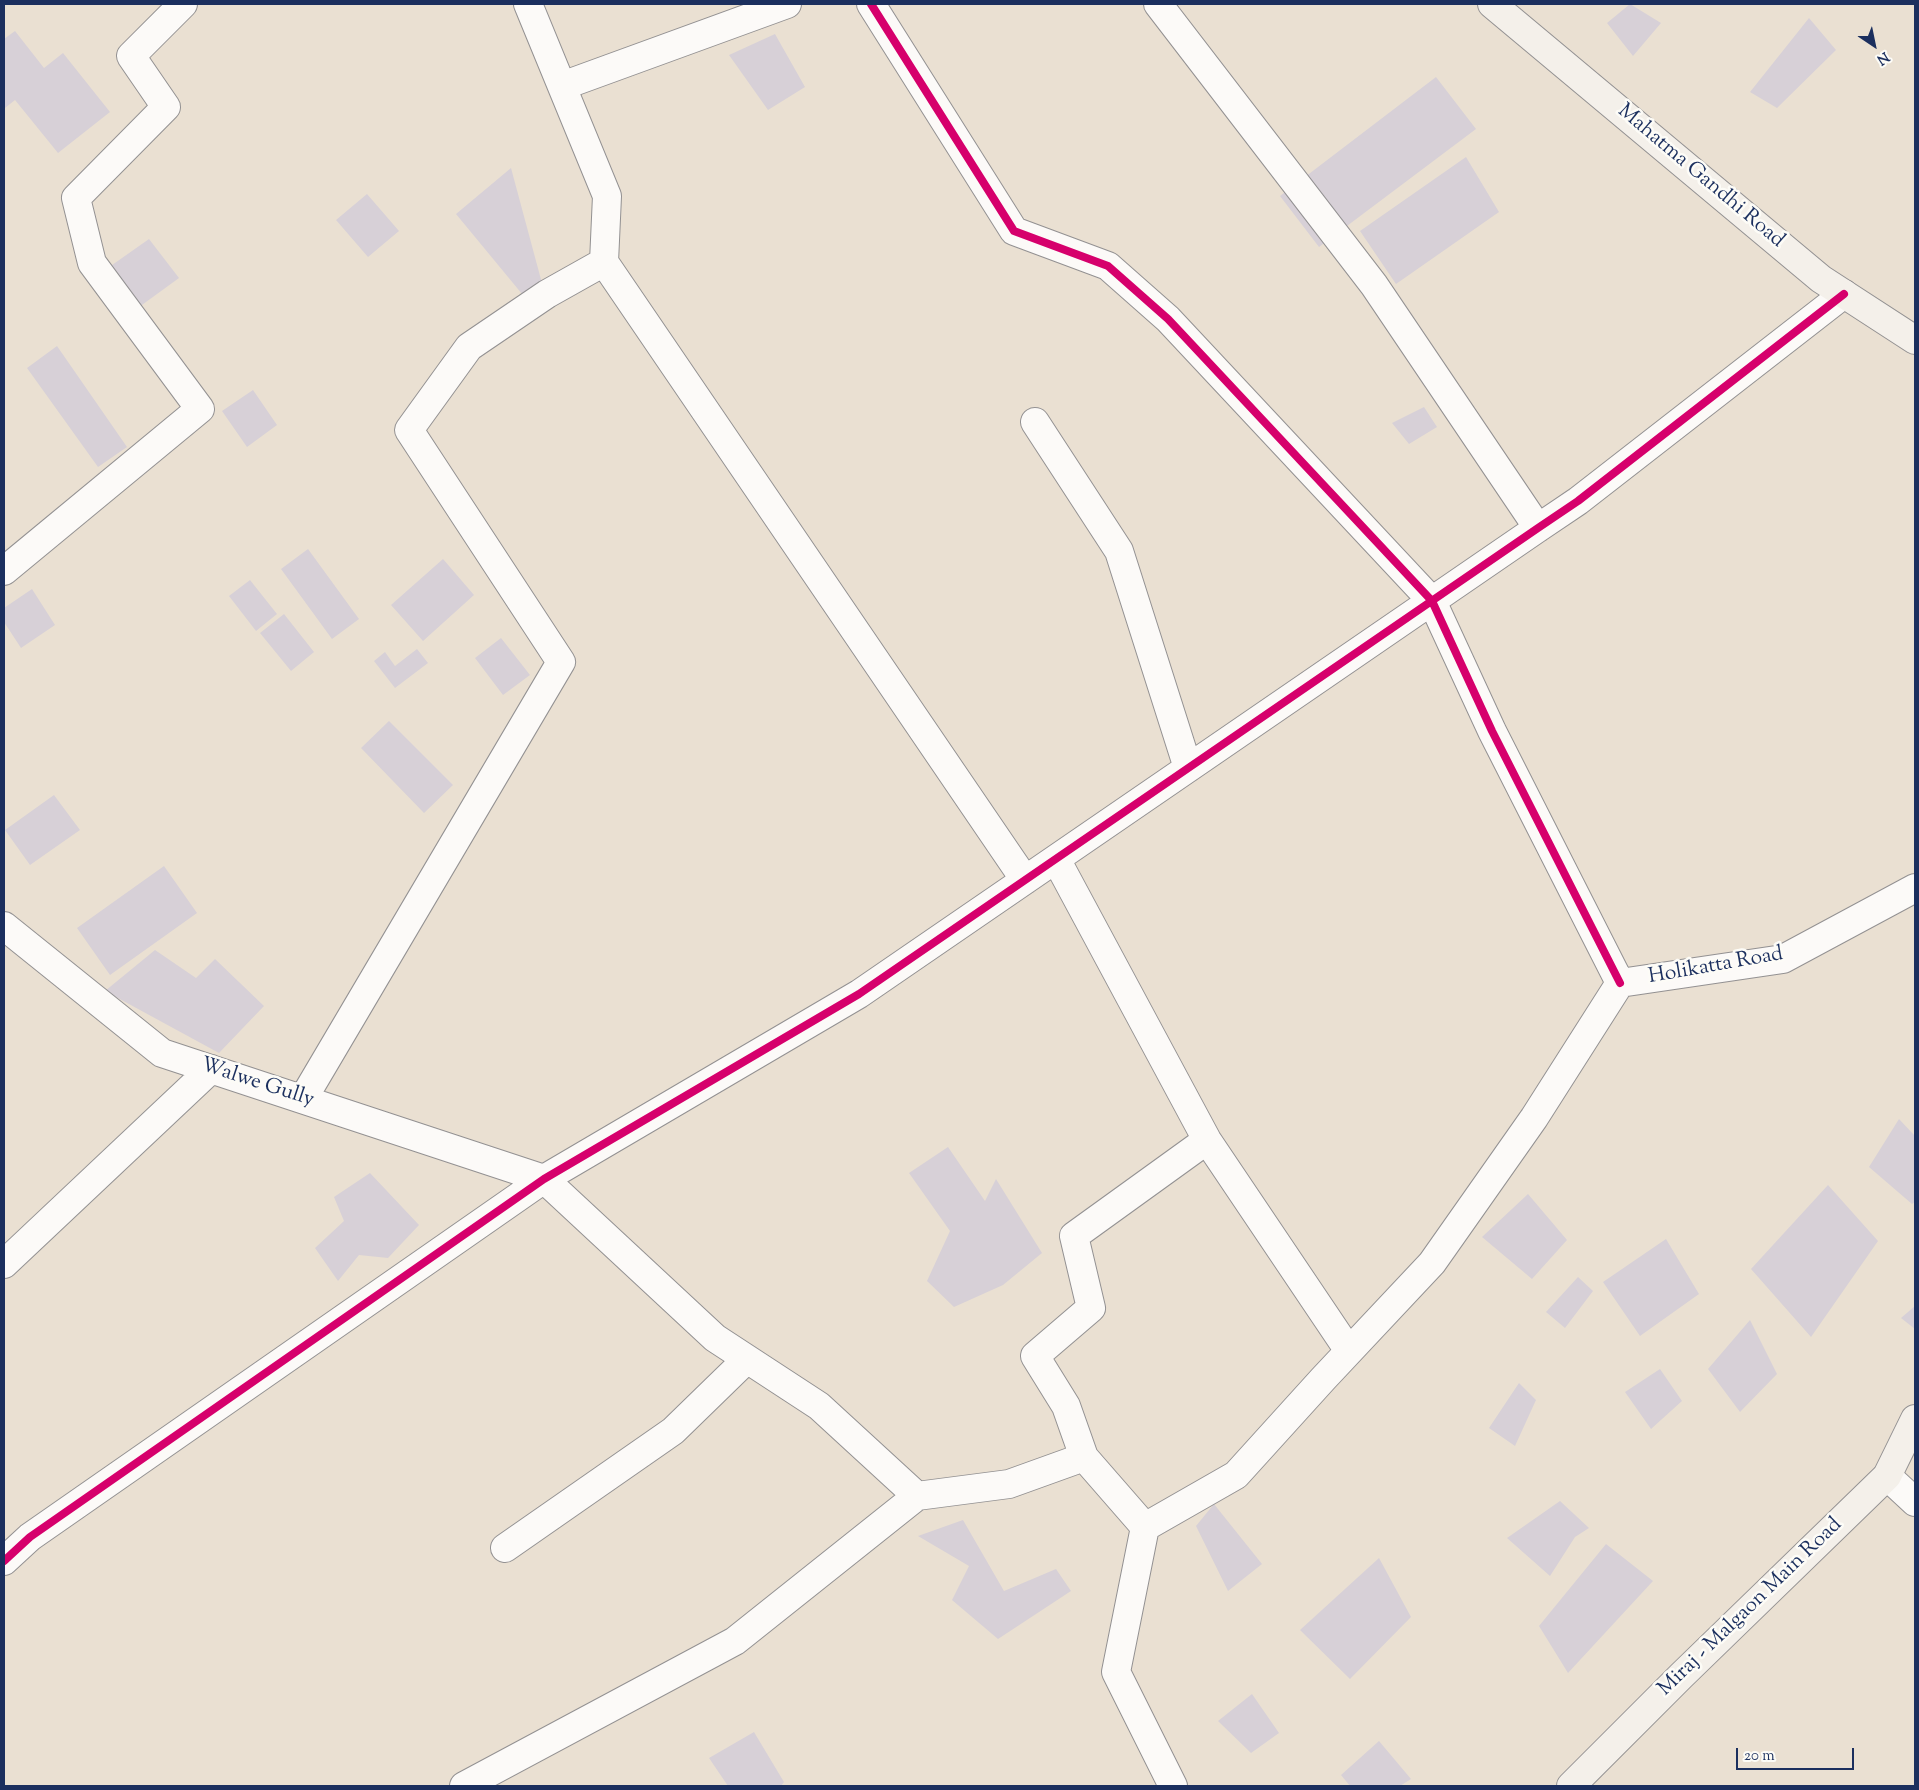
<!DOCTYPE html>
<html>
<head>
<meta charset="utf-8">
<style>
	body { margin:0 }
	#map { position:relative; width:1919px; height:1790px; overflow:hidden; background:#eae0d2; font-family:"Sorts Mill Goudy",serif }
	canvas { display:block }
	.frame { position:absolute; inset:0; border:5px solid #1b2f5e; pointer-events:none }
	.north { position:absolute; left:1849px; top:20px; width:50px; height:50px; -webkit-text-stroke:4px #fdfcf7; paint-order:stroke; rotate:146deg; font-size:14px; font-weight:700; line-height:20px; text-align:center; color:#1b2f5e }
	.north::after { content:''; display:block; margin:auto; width:18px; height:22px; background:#1b2f5e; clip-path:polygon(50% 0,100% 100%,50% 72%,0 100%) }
	.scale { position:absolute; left:1736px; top:1748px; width:118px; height:22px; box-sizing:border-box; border:2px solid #1b2f5e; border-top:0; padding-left:6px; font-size:15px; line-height:18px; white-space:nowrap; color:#1b2f5e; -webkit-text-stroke:4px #fdfcf7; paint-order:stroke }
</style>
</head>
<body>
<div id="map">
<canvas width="1919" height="1790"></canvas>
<div class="frame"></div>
<div class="north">N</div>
<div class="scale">20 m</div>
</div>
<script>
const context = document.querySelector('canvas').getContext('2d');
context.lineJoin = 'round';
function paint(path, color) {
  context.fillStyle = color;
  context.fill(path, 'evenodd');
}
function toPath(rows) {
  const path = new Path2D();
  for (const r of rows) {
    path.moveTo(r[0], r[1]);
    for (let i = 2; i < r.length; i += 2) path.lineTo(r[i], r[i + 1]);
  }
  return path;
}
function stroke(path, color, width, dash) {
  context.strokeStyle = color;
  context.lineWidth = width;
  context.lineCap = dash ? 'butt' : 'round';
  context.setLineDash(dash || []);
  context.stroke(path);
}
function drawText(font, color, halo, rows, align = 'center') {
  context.font = font + ' "Sorts Mill Goudy",serif';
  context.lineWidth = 5;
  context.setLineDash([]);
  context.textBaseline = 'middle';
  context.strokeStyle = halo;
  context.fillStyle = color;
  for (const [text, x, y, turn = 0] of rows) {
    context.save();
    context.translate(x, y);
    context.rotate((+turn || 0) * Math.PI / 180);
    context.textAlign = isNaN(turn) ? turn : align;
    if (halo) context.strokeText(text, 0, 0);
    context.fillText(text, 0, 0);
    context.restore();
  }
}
paint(toPath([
	[1630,4,1661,23,1633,56,1607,23],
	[1809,18,1836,50,1777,108,1750,92],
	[15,31,44,68,63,53,110,112,58,153,15,100,5,108,4,106,4,39],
	[775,34,805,87,768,110,729,55],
	[1436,77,1476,129,1319,247,1280,196],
	[1466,157,1499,212,1396,284,1360,231],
	[511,168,543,287,527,300,456,214],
	[367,194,399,231,368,257,336,220],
	[149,239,179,278,135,310,105,270],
	[57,346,127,447,98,467,27,368],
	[253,390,277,425,247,447,222,411],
	[1424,407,1437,427,1409,444,1392,423],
	[308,549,359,619,332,639,281,569],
	[443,559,474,595,423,641,391,605],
	[250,580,277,614,256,631,229,596],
	[32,589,55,625,21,648,4,622,4,608],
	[284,614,314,652,291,671,260,633],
	[501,638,530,675,503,695,475,658],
	[417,649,428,663,395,688,374,661,385,652,395,666],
	[389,721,453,785,424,813,361,748],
	[54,795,80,830,30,865,5,830],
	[164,866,197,913,110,975,77,928],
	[155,950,196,978,215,959,264,1006,219,1053,105,991],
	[1899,1119,1915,1136,1915,1202,1912,1204,1869,1167],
	[948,1147,985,1201,996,1179,1042,1253,1003,1285,954,1307,927,1281,950,1231,909,1173],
	[370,1173,419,1225,388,1258,359,1255,338,1281,315,1248,344,1221,334,1197],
	[1828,1185,1878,1241,1811,1337,1751,1269],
	[1528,1194,1567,1240,1532,1279,1482,1237],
	[1666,1239,1699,1294,1640,1336,1603,1282],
	[1578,1277,1593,1291,1565,1328,1546,1312],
	[1915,1306,1915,1329,1901,1318],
	[1750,1320,1777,1374,1740,1412,1708,1369],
	[1660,1369,1682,1401,1651,1429,1625,1392],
	[1519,1383,1536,1400,1515,1446,1489,1428],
	[1560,1501,1589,1528,1575,1537,1550,1576,1507,1538],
	[1214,1504,1262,1564,1228,1591,1196,1526],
	[963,1520,1004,1591,1056,1569,1071,1591,998,1639,952,1600,969,1566,918,1536],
	[1606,1544,1653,1581,1568,1673,1539,1626],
	[1379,1558,1411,1617,1350,1679,1300,1630],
	[1252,1694,1279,1733,1251,1753,1218,1721],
	[754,1732,784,1782,781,1786,728,1786,709,1758],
	[1379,1741,1411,1779,1400,1786,1350,1786,1341,1775]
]), '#d7d0d7');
const street = toPath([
	[528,4,607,196,604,262,1025,880],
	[871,4,1014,231,1108,266,1168,319,1432,601,1492,731,1620,983],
	[1158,4,1374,285,1538,528],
	[562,86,787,4],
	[1035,422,1119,551,1188,768],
	[4,571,200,409,92,263,76,198,166,107,131,56,183,4],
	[1056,859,1207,1140,1349,1351],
	[4,926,162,1053,544,1179,715,1338,819,1406,917,1496],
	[1620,983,1783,959,1915,888],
	[303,1099,561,662,409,430,469,347,547,294,604,262],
	[4,1264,211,1069],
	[1084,1457,1066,1406,1035,1356,1091,1308,1074,1236,1207,1140],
	[1887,1476,1915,1502],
	[1145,1527,1236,1475,1323,1379,1432,1263,1534,1118,1620,983],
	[505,1548,673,1431,747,1359],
	[4,1561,30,1537,544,1179,859,994,1538,528,1578,501,1844,294],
	[464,1786,735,1641,917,1496,1009,1484,1084,1457,1145,1527,1116,1672,1173,1786]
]);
const secondary = toPath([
	[1492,4,1821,279,1915,340],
	[1571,1786,1681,1676,1887,1476,1915,1419]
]);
stroke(street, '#939192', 30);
stroke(secondary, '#939192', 30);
stroke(street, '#fcfaf8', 28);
stroke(secondary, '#f4f0ea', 28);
stroke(toPath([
	[871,4,1014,231,1108,266,1168,319,1432,601,1492,731,1620,983],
	[4,1561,30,1537,544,1179,859,994,1538,528,1578,501,1844,294]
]), '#d6006c', 8);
drawText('21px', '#1b2f5e', '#fdfcf7', [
	["Mahatma Gandhi Road",1700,177,40],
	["Holikatta Road",1716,967,-10],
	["Walwe Gully",257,1084,18],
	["Miraj - Malgaon Main Road",1751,1608,-44]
]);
</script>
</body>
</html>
